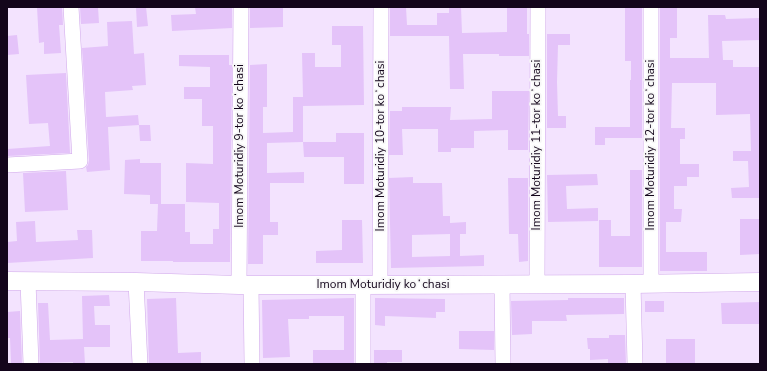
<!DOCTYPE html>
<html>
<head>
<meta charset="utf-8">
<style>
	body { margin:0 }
	#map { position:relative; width:767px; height:371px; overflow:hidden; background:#f3e3fe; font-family:"Nunito Sans",sans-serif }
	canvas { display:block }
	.frame { position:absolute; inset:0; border:8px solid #13051b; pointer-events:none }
</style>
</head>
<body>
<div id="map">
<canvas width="767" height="371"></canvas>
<div class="frame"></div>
</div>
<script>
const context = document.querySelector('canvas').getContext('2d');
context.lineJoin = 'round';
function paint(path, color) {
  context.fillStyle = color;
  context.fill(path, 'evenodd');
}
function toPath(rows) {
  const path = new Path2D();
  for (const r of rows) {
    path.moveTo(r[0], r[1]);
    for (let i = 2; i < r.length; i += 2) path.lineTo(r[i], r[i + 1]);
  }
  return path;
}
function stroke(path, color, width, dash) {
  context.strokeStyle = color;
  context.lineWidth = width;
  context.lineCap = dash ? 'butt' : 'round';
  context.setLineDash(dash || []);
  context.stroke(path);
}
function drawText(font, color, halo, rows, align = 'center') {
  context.font = font + ' "Nunito Sans",sans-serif';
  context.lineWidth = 3.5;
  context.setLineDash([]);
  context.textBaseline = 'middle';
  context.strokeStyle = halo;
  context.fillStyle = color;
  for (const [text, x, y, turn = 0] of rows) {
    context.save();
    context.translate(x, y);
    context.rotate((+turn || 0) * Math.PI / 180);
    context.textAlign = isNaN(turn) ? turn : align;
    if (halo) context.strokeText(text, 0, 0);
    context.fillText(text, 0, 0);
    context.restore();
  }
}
paint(toPath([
	[37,7,62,7,63,25,59,25,61,53,44,54,44,42,39,43],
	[80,7,98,7,99,23,81,24],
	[136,7,146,7,148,26,137,27],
	[195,7,232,7,232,28,172,31,171,15,196,14],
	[250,7,283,7,283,27,250,28],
	[390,7,406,7,407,25,437,25,437,13,449,13,449,7,461,7,462,33,507,32,507,7,527,7,527,34,529,34,529,56,499,56,499,54,463,54,464,89,450,89,449,36,390,36],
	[625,7,642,7,642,138,605,138,605,145,595,145,595,127,630,127,630,80,631,80,631,61,625,61],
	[660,8,677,8,677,38,670,38,670,58,709,58,708,15,725,15,726,19,760,18,760,40,722,41,723,60,733,60,733,67,760,67,760,198,732,198,731,188,749,187,748,161,733,161,733,151,751,151,750,114,716,115,716,83,672,83,671,128,685,128,685,139,680,139,680,164,699,164,699,177,687,177,687,186,674,186,674,209,682,209,681,222,666,222,666,252,707,252,707,271,660,271],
	[132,21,134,54,144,53,146,85,132,86,133,90,105,92,106,117,138,115,139,125,108,127,110,170,87,172,86,167,88,165,89,160,82,48,108,46,107,22],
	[332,26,363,26,364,105,303,106,303,142,267,143,267,173,304,172,304,183,270,183,270,222,278,222,278,235,263,235,263,264,248,264,250,65,267,64,267,107,263,107,263,133,293,132,293,97,303,97,302,53,315,53,315,67,341,67,341,45,332,45],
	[547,34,570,34,570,45,558,45,557,82,558,116,566,116,566,128,547,128],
	[17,35,19,54,7,55,7,36],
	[179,55,229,55,229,65,232,65,230,262,173,262,173,261,141,261,141,231,157,231,158,204,150,204,150,195,124,194,125,160,140,159,140,163,161,163,161,204,185,204,185,232,190,232,190,244,213,244,213,229,219,229,219,203,186,202,186,163,213,164,213,126,202,126,202,99,184,99,184,87,210,87,210,67,179,66],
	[66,73,70,153,7,156,7,149,50,146,48,123,29,124,26,75],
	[492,91,529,91,528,150,508,150,508,130,474,131,474,148,451,148,451,152,438,152,438,129,402,129,403,155,389,155,390,111,402,111,402,107,451,107,450,120,492,119],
	[139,125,150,125,151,141,140,141],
	[336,133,364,133,364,184,344,184,344,157,304,157,303,142,336,142],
	[630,170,642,170,642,267,599,267,599,220,611,220,611,236,630,236],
	[66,171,68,210,25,212,23,173],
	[597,174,598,185,566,186,567,209,598,208,598,221,548,222,547,175],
	[413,177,413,183,442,183,443,216,450,216,450,223,466,222,466,234,460,234,460,256,484,255,484,266,391,268,389,178],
	[450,234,450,256,412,257,412,235],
	[508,178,528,178,528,261,519,262,518,234,509,234],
	[740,219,760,219,760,254,740,255],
	[342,220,362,220,363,263,316,263,316,251,342,250],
	[35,221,36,242,78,240,77,230,92,230,93,258,7,263,7,242,17,241,16,222],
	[109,295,110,306,94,306,95,325,110,325,110,347,84,347,85,364,73,364,73,362,40,363,38,303,48,303,50,340,83,339,82,296],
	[176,298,178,353,201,352,201,364,149,364,147,299],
	[354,298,354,364,313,364,313,350,344,350,344,316,309,316,309,319,288,319,290,357,263,358,262,300],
	[375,298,445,299,445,312,436,312,436,318,385,316,385,326,375,325],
	[568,298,624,298,624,314,566,315,567,321,532,321,532,334,512,335,511,301,568,300],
	[645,301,664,301,664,312,645,312],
	[760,302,760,324,722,324,721,303],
	[20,311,22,363,11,363,10,338,7,338,7,312],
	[459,331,494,331,494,350,459,349],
	[609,335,625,335,626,364,608,364,608,359,590,360,590,349,588,349,587,338,609,338],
	[666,339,695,339,695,364,666,364],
	[374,350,402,350,402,362,387,362,387,364,374,364]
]), '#e4c3f9');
const minor = toPath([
	[651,7,651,283],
	[7,165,80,161,71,7],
	[28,281,31,364],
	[136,282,140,364],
	[502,284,503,364],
	[537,284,538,7],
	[633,284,635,364],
	[239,285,241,7],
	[251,285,252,364],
	[380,285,381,7],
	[363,364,363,285]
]);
const tertiary = toPath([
	[7,281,136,282,239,285,363,285,633,284,760,282]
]);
stroke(minor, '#d0a8ea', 16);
stroke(tertiary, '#d0a8ea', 19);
stroke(minor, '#fff', 15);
stroke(tertiary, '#fff', 18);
drawText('12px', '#13051b', '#f7f7f7', [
	["Imom Moturidiy 11-tor koʻchasi",537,145,-90],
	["Imom Moturidiy 12-tor koʻchasi",651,145,-90],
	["Imom Moturidiy 9-tor koʻchasi",240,146,-90],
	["Imom Moturidiy 10-tor koʻchasi",381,146,-90],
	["Imom Moturidiy koʻchasi",383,285]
]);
</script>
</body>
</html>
